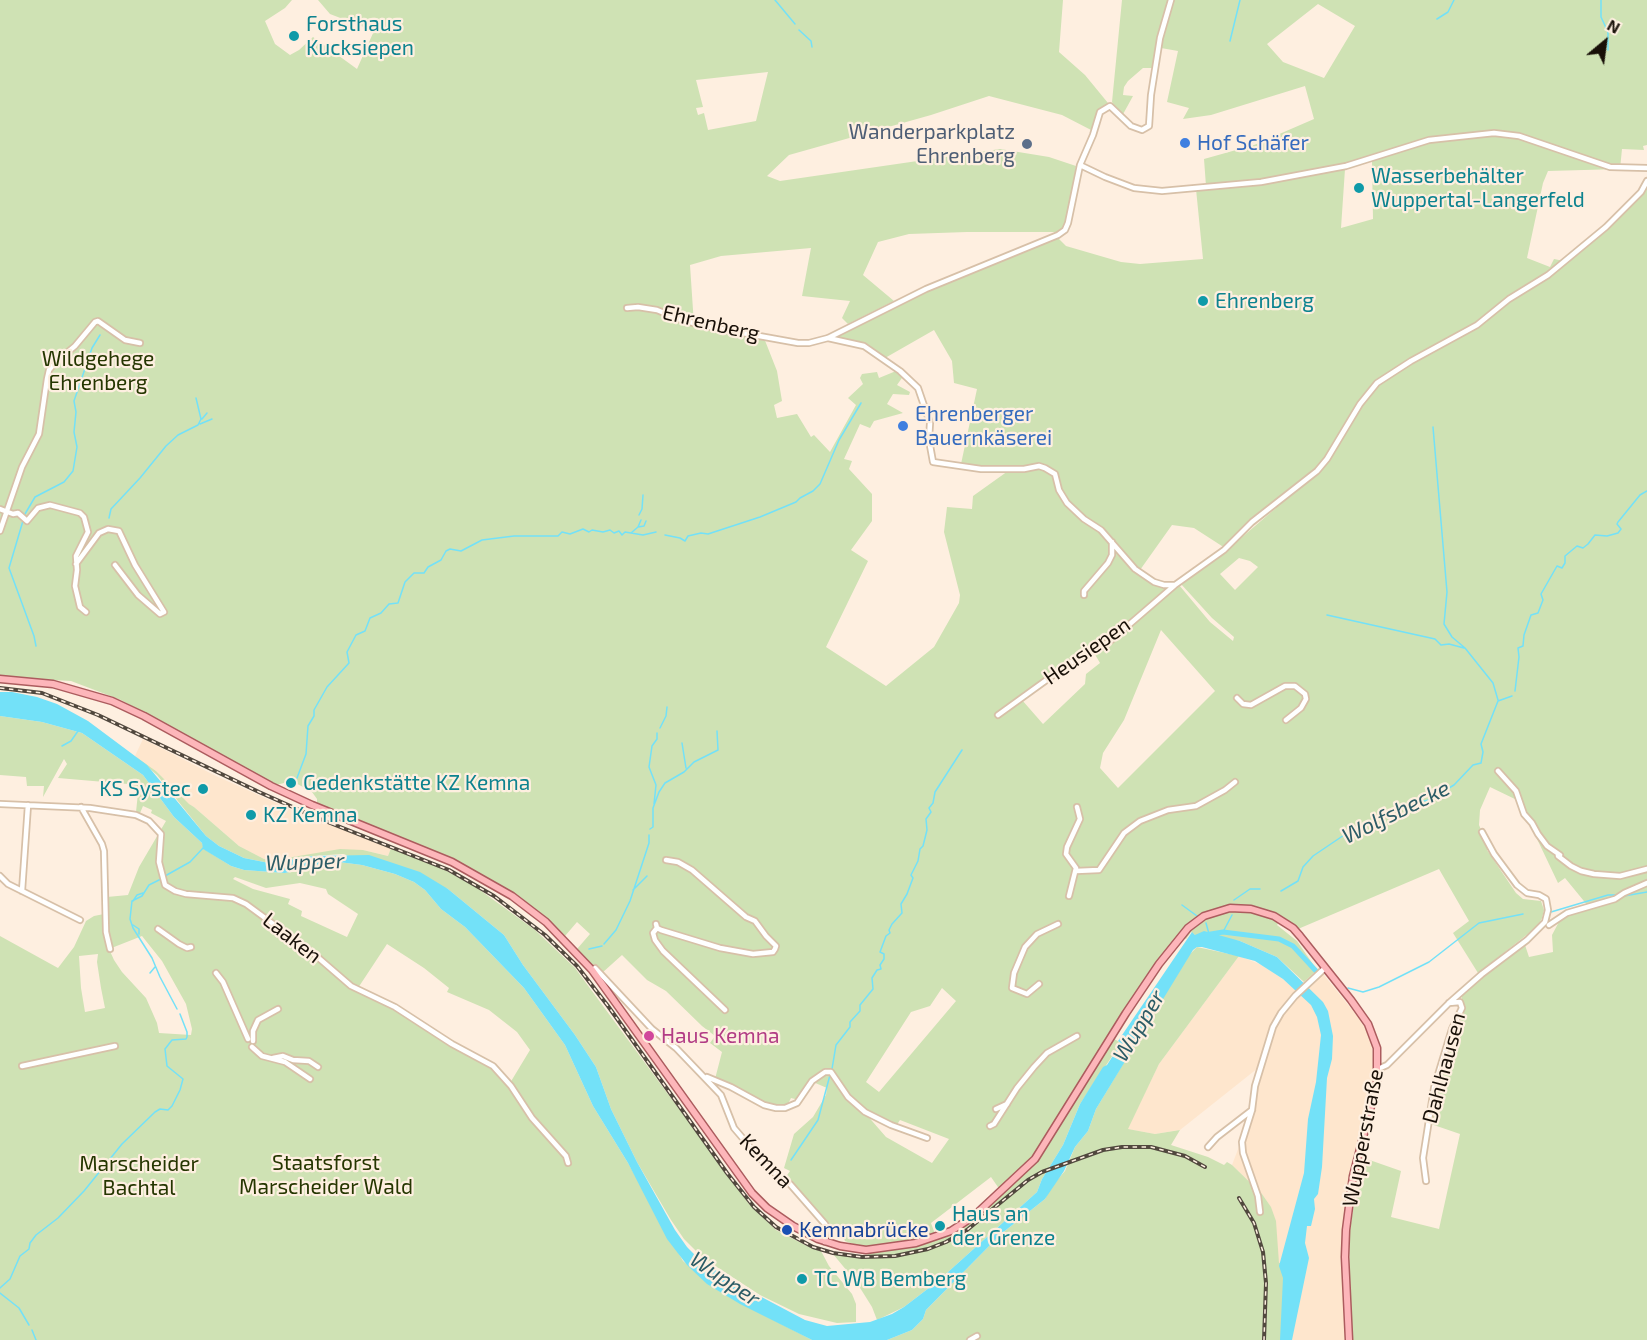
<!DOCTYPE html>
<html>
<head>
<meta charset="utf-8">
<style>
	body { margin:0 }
	#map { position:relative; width:1647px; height:1340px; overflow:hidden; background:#feefe0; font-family:"Exo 2",sans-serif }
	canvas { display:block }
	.north { position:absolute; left:1575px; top:12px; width:60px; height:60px; -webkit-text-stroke:4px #feefe0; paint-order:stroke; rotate:29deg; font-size:16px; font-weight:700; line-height:24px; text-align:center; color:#181008 }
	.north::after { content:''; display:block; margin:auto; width:21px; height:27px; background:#181008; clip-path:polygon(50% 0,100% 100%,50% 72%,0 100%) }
</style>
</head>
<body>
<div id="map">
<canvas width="1647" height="1340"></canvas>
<div class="north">N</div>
</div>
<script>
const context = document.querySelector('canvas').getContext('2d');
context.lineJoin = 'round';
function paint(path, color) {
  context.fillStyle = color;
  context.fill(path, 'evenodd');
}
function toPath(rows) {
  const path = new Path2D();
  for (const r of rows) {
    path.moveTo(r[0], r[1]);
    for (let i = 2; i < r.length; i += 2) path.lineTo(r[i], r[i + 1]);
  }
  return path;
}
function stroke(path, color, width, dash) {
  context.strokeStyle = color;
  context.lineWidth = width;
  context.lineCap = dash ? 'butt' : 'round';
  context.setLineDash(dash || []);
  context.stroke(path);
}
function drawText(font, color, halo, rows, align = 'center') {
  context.font = font + ' "Exo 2",sans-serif';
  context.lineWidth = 4.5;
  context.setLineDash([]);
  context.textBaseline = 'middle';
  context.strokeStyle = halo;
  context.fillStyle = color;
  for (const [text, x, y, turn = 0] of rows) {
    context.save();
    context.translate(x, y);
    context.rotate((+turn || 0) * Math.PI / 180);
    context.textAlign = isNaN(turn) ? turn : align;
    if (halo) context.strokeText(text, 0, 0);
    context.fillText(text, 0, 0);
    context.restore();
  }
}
paint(toPath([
	[143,739,216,776,292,810,391,848,388,856,363,850,275,860,264,859,252,853,239,846,194,807,188,804,156,771,135,756],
	[1239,956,1262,965,1283,979,1300,994,1323,974,1358,1017,1366,1030,1372,1048,1373,1077,1353,1158,1343,1257,1346,1340,1292,1340,1279,1266,1271,1208,1262,1194,1232,1165,1253,1110,1258,1068,1180,1130,1155,1134,1127,1129,1159,1064]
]), '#fee6cd');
paint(toPath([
	[0,0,292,0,285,8,265,21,275,44,290,55,299,50,313,37,357,69,374,31,330,14,318,0,1063,0,1059,52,1085,75,1108,103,1098,112,1093,131,1062,115,989,96,931,115,789,155,767,176,780,181,1000,149,1049,157,1076,166,1067,223,1062,230,1057,232,967,232,909,234,878,242,863,275,894,301,848,324,842,318,850,301,802,296,811,248,721,256,690,265,694,325,764,338,777,371,782,401,774,405,777,418,797,414,811,437,814,435,830,452,856,405,848,398,863,384,860,378,862,374,877,372,879,378,896,371,904,375,897,385,910,392,909,395,893,394,887,404,903,413,874,421,870,428,860,424,844,459,852,461,849,469,872,494,872,521,851,550,868,561,826,647,886,686,934,647,959,603,960,595,944,532,947,507,972,509,973,496,1008,471,961,464,977,389,954,383,952,361,934,330,885,358,864,343,839,338,839,334,928,290,1008,256,1058,238,1066,246,1121,262,1140,264,1203,259,1196,189,1206,186,1204,159,1254,145,1314,119,1305,86,1211,115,1183,119,1189,108,1167,102,1178,51,1161,48,1173,0,1647,0,1647,145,1643,146,1644,150,1622,149,1620,169,1548,171,1543,183,1527,258,1550,267,1554,259,1564,261,1621,212,1647,183,1647,1340,1352,1340,1349,1280,1350,1230,1361,1157,1401,1171,1391,1217,1439,1229,1460,1134,1428,1123,1434,1087,1453,1030,1463,1007,1461,993,1525,945,1529,957,1553,952,1552,935,1561,918,1588,906,1565,878,1558,883,1519,801,1490,787,1480,810,1479,825,1489,848,1487,850,1516,893,1523,899,1541,901,1544,910,1542,918,1538,926,1478,973,1453,933,1469,921,1439,869,1298,929,1282,917,1277,925,1297,941,1317,970,1304,982,1277,957,1240,941,1195,935,1191,932,1186,939,1180,937,1111,1037,1121,1043,1080,1104,1063,1145,1042,1179,1037,1192,938,1281,904,1307,877,1320,872,1307,857,1283,833,1254,868,1259,867,1249,845,1241,840,1230,826,1224,785,1178,790,1171,784,1168,794,1134,813,1117,826,1095,827,1088,813,1082,824,1073,832,1071,820,1074,796,1102,795,1099,791,1098,787,1106,776,1107,765,1103,764,1104,715,1079,722,1052,710,1043,715,1036,702,1026,666,991,647,980,622,955,602,973,592,965,577,949,590,934,577,922,565,936,537,912,479,873,431,850,317,804,317,799,312,792,292,781,276,785,121,700,71,681,0,677],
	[1318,4,1355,26,1324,78,1283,62,1267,44],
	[768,72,756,121,708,130,704,113,698,115,696,108,703,107,696,80],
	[1372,161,1373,219,1341,228,1345,169],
	[1274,503,1276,508,1227,550,1181,584,1212,618,1234,637,1233,641,1210,622,1179,585,1156,583,1126,562,1110,538,1140,570,1172,525,1194,528,1225,548,1255,516],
	[1239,558,1250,561,1258,567,1235,590,1220,574],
	[1161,630,1215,691,1118,788,1100,768,1103,753,1124,720],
	[1093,651,1100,663,1086,674,1085,684,1043,724,1022,700,1072,662],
	[942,988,956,1001,879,1092,866,1082,911,1012,930,1006],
	[866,1114,896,1126,900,1120,949,1139,932,1163,886,1137],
	[991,1177,1000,1190,965,1220,935,1234,931,1223],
	[1122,0,1169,0,1158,32,1154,68,1143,68,1128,81,1124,87,1123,95,1133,96,1122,116,1112,102],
	[0,716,42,722,82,733,143,775,174,817,202,843,204,849,231,866,244,870,285,873,331,861,362,865,395,874,414,882,425,890,441,909,465,927,524,988,565,1045,593,1106,628,1163,683,1261,722,1293,812,1340,0,1340,0,936,58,968,74,947,86,921,94,916,104,914,107,897,128,895,139,867,166,821,151,813,152,810,143,806,140,813,136,812,138,793,128,784,58,778,67,764,64,759,43,797,44,786,27,786,26,777,0,775],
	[235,877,266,888,300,883,326,889,328,894,358,914,347,937,301,916,302,911,288,904,290,899,253,889,233,879],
	[142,936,162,961,186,1004,192,1029,191,1035,159,1033,157,1023,146,998,122,972,114,960,109,949],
	[387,944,424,968,449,988,447,992,489,1010,517,1032,530,1050,510,1083,494,1067,395,1007,358,988],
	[98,954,97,962,101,988,105,1008,85,1012,81,988,79,956],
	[135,756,156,771,189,804,194,807,239,846,264,859,275,860,340,849,363,850,388,856,391,848,437,866,473,885,535,930,575,968,749,1204,776,1230,807,1246,821,1251,829,1266,852,1294,856,1304,856,1322,837,1323,799,1314,760,1295,703,1258,684,1239,671,1220,637,1162,611,1109,596,1067,575,1035,523,965,504,935,448,889,343,854,313,856,269,863,244,858,219,846,206,836,157,775],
	[1197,947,1239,956,1159,1064,1128,1129,1155,1134,1180,1130,1171,1145,1208,1157,1224,1165,1227,1162,1232,1165,1262,1194,1271,1207,1276,1221,1279,1263,1293,1261,1282,1340,887,1340,912,1330,923,1319,926,1310,1001,1234,1045,1199,1051,1187,1065,1171,1075,1147,1088,1131,1096,1109,1188,956]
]), '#cfe2b4');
paint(toPath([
	[0,692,12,692,37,697,57,704,88,721,147,765,206,836,219,846,244,858,269,863,313,856,369,855,420,872,448,889,504,935,523,965,575,1035,596,1067,611,1109,637,1162,675,1230,687,1247,700,1260,737,1284,805,1320,827,1326,870,1322,892,1314,904,1307,938,1281,1037,1192,1042,1179,1063,1145,1080,1104,1103,1067,1107,1065,1121,1043,1118,1041,1192,932,1195,935,1204,931,1240,941,1277,957,1323,1002,1328,1011,1333,1036,1332,1059,1327,1078,1322,1167,1318,1194,1314,1199,1315,1209,1311,1226,1307,1226,1305,1243,1309,1258,1292,1340,1280,1340,1283,1278,1279,1266,1304,1173,1308,1119,1316,1082,1321,1035,1317,1017,1311,1005,1283,979,1255,961,1202,947,1197,947,1193,950,1096,1109,1088,1131,1075,1147,1064,1171,1045,1199,1001,1234,926,1310,923,1319,912,1330,887,1340,812,1340,740,1304,707,1284,687,1265,667,1239,628,1163,593,1106,565,1045,524,988,465,927,441,909,425,890,414,882,395,874,362,865,331,861,285,873,244,870,231,866,203,849,202,843,174,817,143,775,82,733,42,722,0,716]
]), '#73e1f8');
stroke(toPath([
	[775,0,795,24],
	[1601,0,1601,17,1608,32,1608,50],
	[1437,19,1448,12,1454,0],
	[799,30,811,41,812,47],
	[1230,41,1240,0],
	[202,419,207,413],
	[200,424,212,419],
	[1433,427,1447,592,1444,624,1452,637,1465,648,1493,683,1498,700],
	[639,515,642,509,643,495],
	[109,518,111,509,140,478,166,446,178,435,198,425,201,419,196,398],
	[638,527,644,526,646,521],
	[631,533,638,527,641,520],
	[665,535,680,538,685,541,688,536,701,533,708,534,760,517,796,502,800,498,813,491,820,484,839,440,861,403],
	[1327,615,1435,639,1441,645,1449,644,1464,648],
	[36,646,34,636,9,568,25,514,35,497,64,482,73,471,77,447,74,432,76,412,74,401,92,348,100,335],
	[1515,691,1519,657,1518,648,1523,646,1524,635,1531,615,1538,613,1543,600,1541,594,1557,566,1562,568,1565,563,1565,556,1577,546,1583,548,1588,544,1595,535,1607,536,1618,533,1621,529,1617,524,1618,522,1640,495,1647,491],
	[660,728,666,716,667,707],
	[682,743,686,768],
	[62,746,71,741,78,731],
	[297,778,306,754,308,726,314,716,314,710,327,687,349,663,347,652,356,635,365,631,370,618,381,613,389,604,398,603,405,582,414,573,424,573,428,567,441,560,446,551,450,549,461,551,482,540,514,536,558,536,562,532,570,534,583,529,589,532,592,530,603,532,610,530,614,533,619,531,622,535,625,532,643,535,656,532],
	[654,804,656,785,649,767,652,746,657,739,657,733],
	[650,829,653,827,653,808,659,792,665,783,684,772,694,762,718,750,717,731],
	[165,876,190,862,204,847],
	[161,879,149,885,142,896,132,901,130,919,133,928,152,958,160,977,177,1009],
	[633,890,647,876],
	[1281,891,1298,881,1303,867,1313,856,1353,829,1412,803,1429,800,1454,785,1473,765,1481,763,1483,752,1481,744,1498,701,1512,696],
	[1624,896,1647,892],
	[1234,900,1250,889,1260,889],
	[133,901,137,895,143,893],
	[1182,905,1197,916],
	[1551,912,1608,895,1616,895],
	[1206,923,1209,934],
	[133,925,139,929,139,934],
	[1223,932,1232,915],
	[604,944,616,930,630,901,649,843,649,835],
	[589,949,602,946],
	[150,973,155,967],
	[1348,988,1363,992,1379,987,1429,962,1479,923,1523,914],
	[832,1069,836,1045,850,1027,850,1022,860,1011,860,1005,873,989,872,978,877,970,881,969,880,965,884,959,884,954,880,952,886,936,890,933,889,930,892,924,902,913,901,904,907,894,913,878,911,875,918,861,920,849,923,846,927,830,926,819,931,812,929,808,933,803,935,792,962,750],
	[791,1160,818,1120,830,1075],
	[0,1288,10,1279,20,1256,29,1249,30,1243,36,1235,58,1218,84,1191,122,1144,155,1112,160,1109,168,1110,172,1106,180,1090,183,1079,167,1066,165,1049,172,1040,186,1039,187,1037,187,1032,180,1014],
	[0,1293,19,1308,29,1325],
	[32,1330,36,1340]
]), '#73e1f8', 1.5);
stroke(toPath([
	[1205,935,1223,932,1279,939,1293,946,1316,971]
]), '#73e1f8', 5);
const minor = toPath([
	[1080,165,1105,177,1134,188,1162,191,1261,182,1346,166,1429,140,1494,133,1519,136,1610,167,1647,168],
	[627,308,638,307,657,310,681,320,715,328,798,343,809,343,828,338,926,289,1058,235,1065,230,1068,223,1080,165,1093,135,1100,112,1110,106,1131,126,1142,130,1149,126,1151,95,1160,38,1171,0],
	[828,338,864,346,900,371,918,388,930,423,929,440,933,462,981,469,1024,469,1039,466,1045,468,1055,474,1059,490,1067,503,1084,519,1101,530,1135,569,1154,582,1164,585,1175,585,1224,550,1252,522,1317,471,1327,459,1360,404,1377,383,1411,361,1477,325,1509,299,1548,275,1606,227,1641,192,1647,181],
	[0,509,13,514,18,513,27,521,38,508,50,505,80,513,84,517,88,532,76,556,77,570,75,586,80,607,86,612],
	[0,531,22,467,39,434,47,379,49,370,55,363,75,346,95,322,98,321,125,340,140,343],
	[76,564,99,533,108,529,119,531,135,565,164,612,160,614,138,595,115,565],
	[1084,595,1084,591,1108,563,1112,555,1112,542],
	[1237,698,1243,704,1251,705,1285,686,1295,686,1305,694,1306,699,1301,708,1286,720],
	[998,715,1070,663,1109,642,1175,585],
	[1498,771,1516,791,1524,814,1532,823,1538,834,1547,846,1560,855],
	[0,804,90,808,136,815,149,821,161,834,159,862,165,885,175,891,186,894,233,898,246,904,314,954,351,986,395,1007,452,1044,493,1066,511,1086,532,1118,566,1156,568,1163],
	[81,807,102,844,104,851,106,932,110,949],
	[1558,854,1558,856,1571,866,1581,871,1594,874,1620,876,1647,869],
	[1076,871,1099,870,1124,833,1140,821,1168,810,1196,806,1225,790,1235,782],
	[0,876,8,884,80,920],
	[22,891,28,805],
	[1069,896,1076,868,1066,854,1067,847,1080,819,1077,807],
	[656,924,657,928,661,930,720,948,753,954,773,952,775,949,776,946,766,936,755,921,746,917,692,870,678,862,666,860],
	[1549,925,1567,913,1615,899,1624,893,1647,883],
	[657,928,653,933,655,940,663,951,725,1010],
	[158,929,179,944,187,948,191,947],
	[592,970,595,968,652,1029,676,1048,721,1095,734,1128,740,1135,768,1168,790,1184,825,1224,827,1227,825,1242],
	[216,973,223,982,248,1039],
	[1039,984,1027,994,1012,988,1014,973,1025,947,1037,934,1058,924],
	[253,1041,253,1031,258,1020,278,1009],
	[252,1047,262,1056,285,1062,310,1079],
	[273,1058,283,1056,293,1060,309,1061,318,1067],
	[22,1066,115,1046],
	[1378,1069,1387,1065,1449,1003,1482,974,1527,940,1545,922,1548,910,1546,899,1539,895,1527,893,1517,885,1494,854,1482,832],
	[707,1077,731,1087,764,1105,776,1108,785,1108,797,1103,812,1081,825,1072,831,1072,848,1097,865,1112,891,1125,927,1138],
	[996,1109,1007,1104],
	[990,1126,994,1124,1017,1088,1034,1067,1047,1053,1077,1036],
	[1208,1147,1217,1137,1252,1110],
	[1426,1181,1423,1158,1434,1088,1452,1029,1462,1008,1460,1002,1449,1003],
	[1260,1212,1258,1196,1243,1153,1242,1142,1252,1110,1255,1086,1273,1027,1281,1013,1295,996,1325,968],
	[970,1340,977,1336]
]);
const major = toPath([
	[0,679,53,684,112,701,144,716,271,786,312,805,452,862,512,896,546,922,592,970,752,1193,767,1208,793,1226,818,1239,840,1246,866,1250,916,1243,951,1231,974,1216,1035,1159,1126,1013,1159,964,1188,928,1204,916,1230,908,1251,909,1274,916,1293,928,1300,936,1351,1000,1368,1024,1377,1048,1377,1083,1353,1176,1346,1230,1345,1257,1349,1340]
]);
stroke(minor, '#d7c0a8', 8);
stroke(major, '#ac5c5e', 9);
stroke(minor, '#fff', 4.5);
stroke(major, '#fdb6ba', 6);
const rail = toPath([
	[0,688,42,693,98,715,259,792,315,817,449,870,494,896,545,935,577,966,608,1006,727,1173,754,1207,776,1227,813,1247,833,1253,862,1257,895,1256,928,1249,946,1242,967,1230,1028,1180,1042,1172,1103,1150,1122,1147,1151,1147,1185,1156,1205,1167],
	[1239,1198,1254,1223,1263,1252,1266,1283,1264,1340]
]);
stroke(rail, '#51483e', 4);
stroke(rail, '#feefe0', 1.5, [4.5]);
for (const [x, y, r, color] of [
	[294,36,6,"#0f9aa8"],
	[1185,143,6,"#3f7fe0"],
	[1027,144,6,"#5c6f8a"],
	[1359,188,6,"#0f9aa8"],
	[1203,301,6,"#0f9aa8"],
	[903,426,6,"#3f7fe0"],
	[291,783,6,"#0f9aa8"],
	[203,789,6,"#0f9aa8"],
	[251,815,6,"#0f9aa8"],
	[649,1036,6,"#d1479c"],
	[940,1226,6,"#0f9aa8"],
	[787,1230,6,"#1a4fb4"],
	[802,1279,6,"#0f9aa8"]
]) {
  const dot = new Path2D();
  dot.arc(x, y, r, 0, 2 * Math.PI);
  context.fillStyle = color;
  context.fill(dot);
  stroke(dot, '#feefe0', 2);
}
drawText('21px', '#0d838f', '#feefe0', [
	["Forsthaus",306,24],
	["Kucksiepen",306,48],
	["Wasserbehälter",1371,176],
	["Wuppertal-Langerfeld",1371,200],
	["Ehrenberg",1215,301],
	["Gedenkstätte KZ Kemna",303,783],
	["KS Systec",191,789,"right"],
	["KZ Kemna",263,815],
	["Haus an",952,1214],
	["der Grenze",952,1238],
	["TC WB Bemberg",814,1279]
], 'left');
drawText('21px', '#4e5e75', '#feefe0', [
	["Wanderparkplatz",1015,132],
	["Ehrenberg",1015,156]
], 'right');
drawText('21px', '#366cbe', '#feefe0', [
	["Hof Schäfer",1197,143],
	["Ehrenberger",915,414],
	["Bauernkäserei",915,438]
], 'left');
drawText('21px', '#181008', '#feefe0', [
	["Ehrenberg",711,323,13],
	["Heusiepen",1087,651,-35],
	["Laaken",292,938,38],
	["Dahlhausen",1444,1068,-75],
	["Wupperstraße",1363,1138,-79],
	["Kemna",766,1161,46]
]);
drawText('21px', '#253600', '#feefe0', [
	["Wildgehege",98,359],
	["Ehrenberg",98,383],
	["Staatsforst",326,1163],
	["Marscheider Wald",326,1187],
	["Marscheider",139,1164],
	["Bachtal",139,1188]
]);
drawText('21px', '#b23c85', '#feefe0', [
	["Haus Kemna",661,1036]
], 'left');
drawText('21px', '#164399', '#feefe0', [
	["Kemnabrücke",799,1230]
], 'left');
drawText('italic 22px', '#2c5c66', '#feefe0', [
	["Wolfsbecke",1396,812,-26],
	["Wupper",305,862,-2],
	["Wupper",1139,1026,-59],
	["Wupper",725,1279,34]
]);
</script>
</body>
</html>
